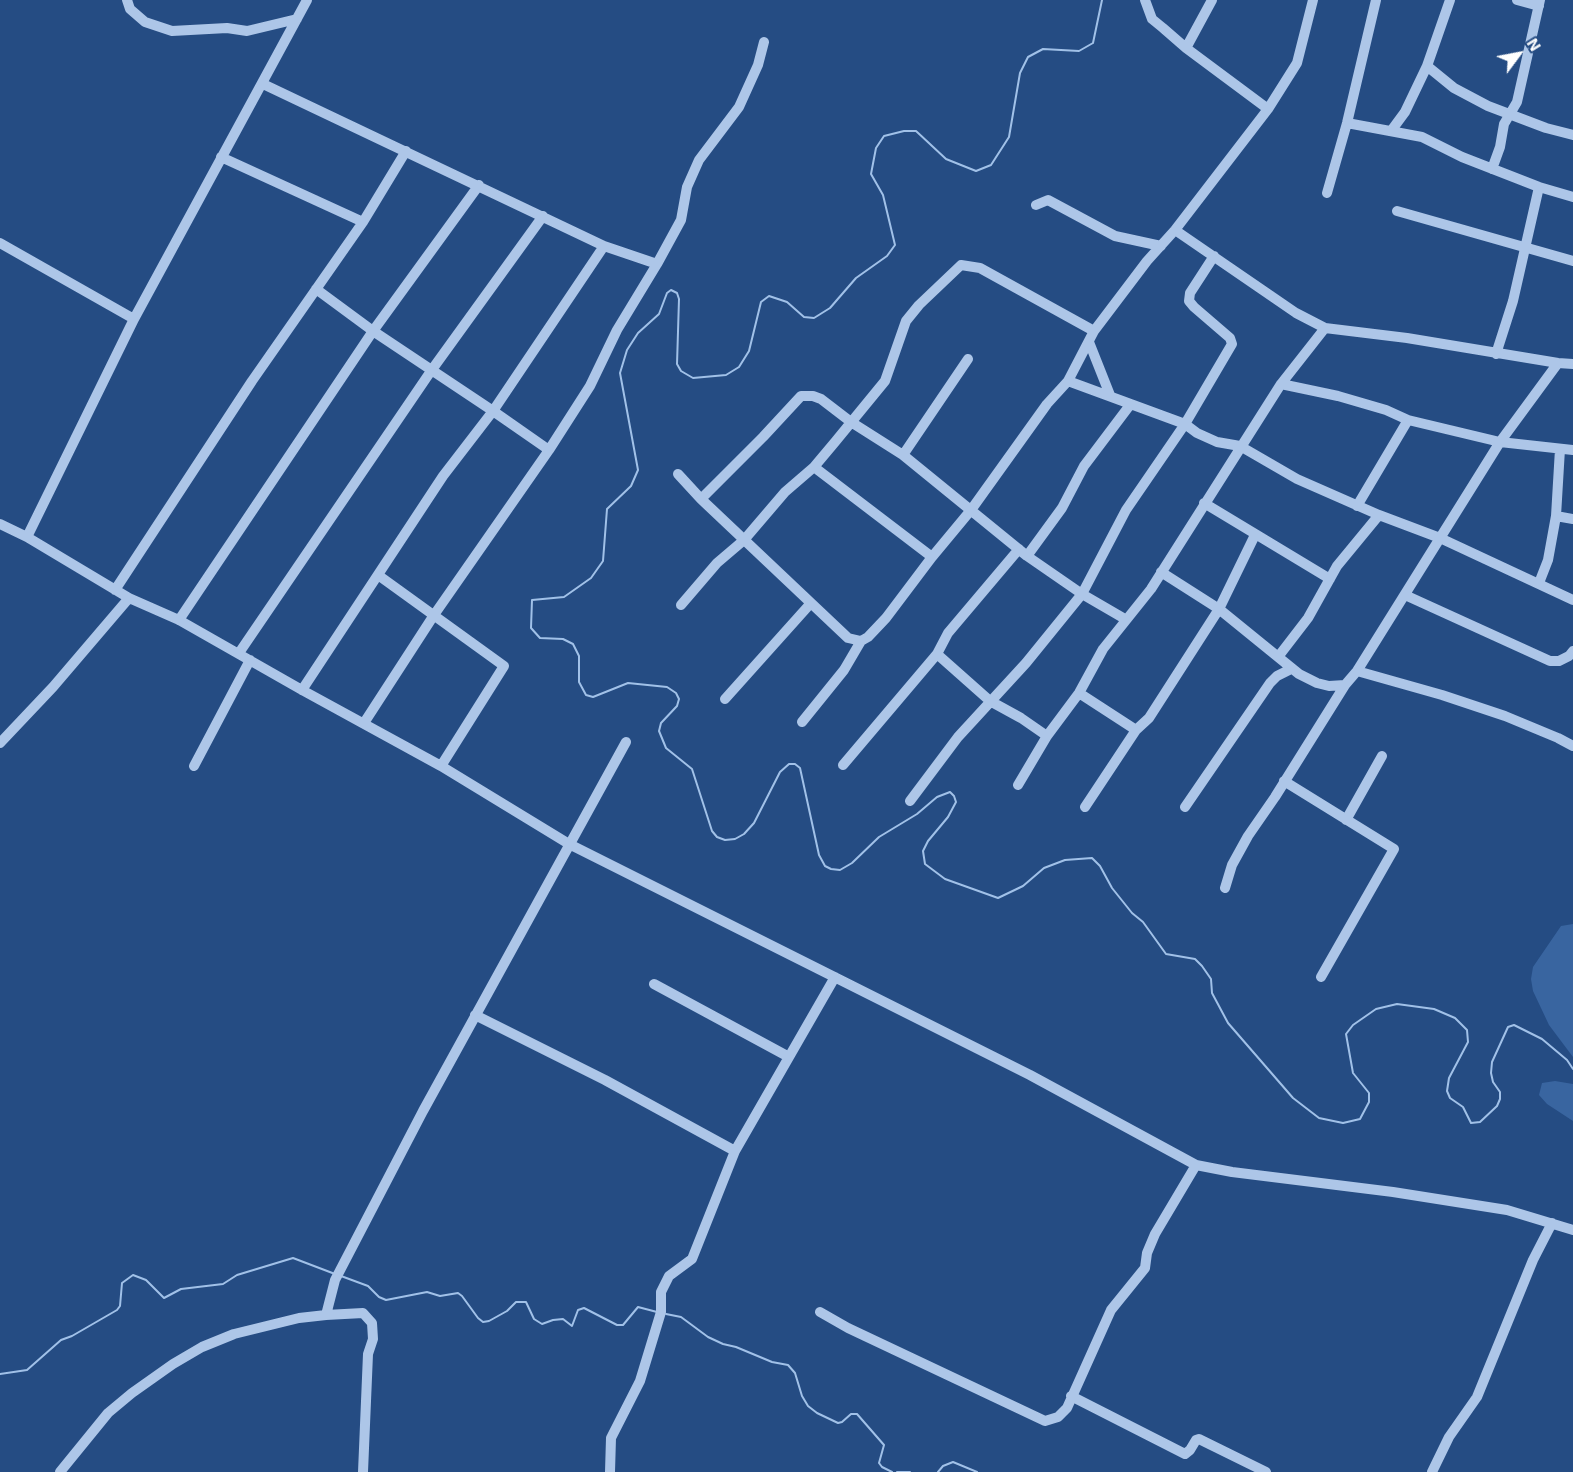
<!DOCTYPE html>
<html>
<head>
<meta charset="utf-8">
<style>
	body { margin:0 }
	#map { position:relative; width:1573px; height:1472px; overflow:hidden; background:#254c83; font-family:"Exo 2",sans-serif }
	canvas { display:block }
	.north { position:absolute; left:1489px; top:24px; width:60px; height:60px; -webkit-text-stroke:4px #254c83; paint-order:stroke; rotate:58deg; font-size:16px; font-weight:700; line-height:24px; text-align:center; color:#fff }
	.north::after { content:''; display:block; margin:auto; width:21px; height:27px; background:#fff; clip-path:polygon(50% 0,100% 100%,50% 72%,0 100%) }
</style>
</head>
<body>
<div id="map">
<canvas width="1573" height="1472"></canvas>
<div class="north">N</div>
</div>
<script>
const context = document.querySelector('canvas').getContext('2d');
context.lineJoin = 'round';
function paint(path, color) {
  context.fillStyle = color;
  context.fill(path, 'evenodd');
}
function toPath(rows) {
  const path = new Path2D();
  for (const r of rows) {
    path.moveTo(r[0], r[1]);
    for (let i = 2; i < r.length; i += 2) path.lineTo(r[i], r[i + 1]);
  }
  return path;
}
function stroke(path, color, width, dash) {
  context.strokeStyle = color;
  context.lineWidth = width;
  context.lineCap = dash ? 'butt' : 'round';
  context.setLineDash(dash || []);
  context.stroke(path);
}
paint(toPath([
	[1573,924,1573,1057,1549,1025,1533,991,1531,979,1533,967,1561,926],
	[1555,1081,1573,1084,1573,1121,1547,1104,1539,1095,1542,1083]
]), '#3965a0');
stroke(toPath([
	[1102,0,1093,43,1079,51,1043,49,1028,57,1020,73,1009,137,991,165,976,171,946,159,916,131,904,131,884,136,876,148,871,174,883,195,895,245,887,256,856,278,830,308,814,318,804,317,787,302,769,296,761,302,749,351,739,367,726,375,693,378,681,371,677,364,679,299,677,293,671,290,667,293,659,314,638,333,627,350,620,373,638,470,631,486,607,509,603,561,591,578,564,597,532,600,531,628,540,638,563,639,573,644,579,656,579,682,586,695,593,697,628,683,667,687,676,693,679,699,677,706,661,723,659,731,666,748,692,769,712,831,717,837,725,840,735,839,744,834,754,823,780,772,789,764,795,764,800,768,819,855,825,866,831,869,840,870,852,863,879,837,917,814,937,797,950,792,954,796,956,802,948,817,928,841,923,851,925,864,945,879,998,898,1023,886,1044,868,1065,860,1092,858,1100,866,1112,888,1132,913,1143,922,1166,954,1195,959,1202,966,1211,979,1212,993,1228,1023,1293,1098,1319,1118,1343,1123,1360,1119,1369,1102,1369,1093,1353,1073,1346,1034,1353,1025,1376,1009,1397,1004,1434,1009,1455,1018,1467,1030,1468,1042,1449,1078,1447,1091,1450,1098,1463,1107,1471,1123,1480,1122,1497,1106,1500,1099,1500,1092,1493,1082,1491,1073,1492,1062,1508,1027,1514,1025,1542,1039,1567,1060,1573,1069],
	[341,1276,368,1286,379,1297,386,1300,427,1292,440,1296,458,1293,462,1296,478,1318,483,1322,489,1321,507,1311,516,1302,526,1302,534,1319,542,1324,553,1320,563,1319,572,1326,578,1310,584,1308,617,1325,623,1325,638,1307,657,1312],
	[666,1314,681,1317,708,1337,723,1344,736,1347,772,1362,788,1365,795,1373,802,1396,808,1406,817,1413,838,1423,842,1422,851,1414,857,1414,884,1445,879,1463,882,1467,892,1472],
	[0,1374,27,1370,61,1340,72,1336,117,1310,120,1306,122,1283,133,1275,146,1280,164,1298,181,1289,223,1284,237,1275,293,1258,335,1274],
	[897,1472,910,1472],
	[938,1472,943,1466,953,1462,977,1472]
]), '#a1c1e8', 2);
stroke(toPath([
	[127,0,130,9,145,22,172,31,227,28,247,31,297,19],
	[1145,0,1152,19,1163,28,1186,48,1268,109],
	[1517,0,1539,6],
	[1186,48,1212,0],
	[1427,66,1454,88,1488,106,1546,128,1573,135],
	[263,84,604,246,657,264],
	[1347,123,1422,137,1462,157,1539,187,1573,197],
	[1391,131,1405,112,1427,66,1450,0],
	[221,157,363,222],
	[1492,169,1500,147,1504,124,1517,102,1540,0],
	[1327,193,1347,123,1376,0],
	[1036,205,1048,200,1115,236,1161,246],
	[1397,211,1573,261],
	[1175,230,1296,313,1325,328,1407,338,1558,363,1573,364],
	[0,243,134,319],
	[316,289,373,331,493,411,549,450],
	[1089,342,1110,395],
	[1496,354,1513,301,1539,187],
	[1068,381,1185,424,1197,433,1217,442,1240,446,1297,479,1379,515,1440,538,1573,600],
	[1281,384,1338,396,1386,410,1408,420,1500,442,1573,450],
	[903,455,968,359],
	[814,467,932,557],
	[678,474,701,499],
	[1204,503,1330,579],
	[1357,506,1408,420],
	[1556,516,1573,519],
	[0,524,27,537,129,598,179,620,302,690,441,766,569,844,1030,1075,1196,1165,1232,1172,1393,1192,1507,1210,1573,1230],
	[27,537,134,319,307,0],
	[1027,556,1062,508,1084,466,1130,405],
	[1161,572,1219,609,1299,674,1317,683,1329,686,1345,685],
	[378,575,504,666,441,766],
	[1539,583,1548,560,1556,516,1560,449],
	[115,590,252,381,363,222,406,151],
	[1405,595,1550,661,1559,661,1569,656,1573,651],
	[681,605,717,563,744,540,785,492,814,467,835,442,885,381,906,321,919,305,961,265,980,268,1094,331],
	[179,620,373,331,479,185],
	[861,641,848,638,701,499,763,437,801,396,813,396,821,399,851,422,903,455,1027,556,1082,594,1125,619],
	[239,653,431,371,543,216],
	[937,654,990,701,1021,718,1047,736],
	[1278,657,1308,618,1337,566,1379,515],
	[1357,671,1442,695,1505,716,1558,738,1573,746],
	[302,690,443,476,493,411,604,246],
	[1079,693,1136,730],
	[725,699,811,603],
	[802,722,844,670,861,641,868,637,886,618,932,557,971,510,1047,404,1068,381,1094,331,1147,261,1175,230,1268,109,1297,63,1313,0],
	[364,723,434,615,549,450,590,386,617,330,657,264,681,220,687,187,699,160,739,107,758,65,764,42],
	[0,743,53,687,129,598],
	[843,765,937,654,948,633,1019,549],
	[194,766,250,660],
	[1284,781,1394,849,1321,977],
	[1018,785,1047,736,1079,693,1103,649,1151,589,1281,384,1325,328],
	[910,801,958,737,1026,663,1082,594,1126,510,1185,424,1232,344,1230,338,1194,307,1189,301,1190,293,1214,256],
	[1085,807,1136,730,1149,718,1219,609,1255,535],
	[1185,807,1270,683,1277,676,1291,669],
	[1346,820,1382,756],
	[1225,888,1232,865,1248,836,1275,797,1345,685,1357,671,1500,442,1558,363],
	[654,984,789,1057],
	[475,1015,605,1080,735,1151],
	[820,1312,848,1328,1045,1421,1058,1417,1067,1408,1111,1310,1145,1268,1147,1253,1155,1234,1196,1165],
	[1071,1396,1185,1454,1190,1450,1196,1440,1199,1439,1266,1472],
	[60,1472,108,1413,132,1393,173,1364,202,1347,234,1334,299,1318,326,1315],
	[363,1472,368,1354,373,1339,372,1323,363,1313,326,1315,335,1280,423,1111,626,742],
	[610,1472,611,1438,640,1381,661,1312,661,1292,669,1276,692,1259,735,1151,835,977],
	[1432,1472,1449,1437,1477,1397,1533,1260,1552,1223]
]), '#adc6e8', 10);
</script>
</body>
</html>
